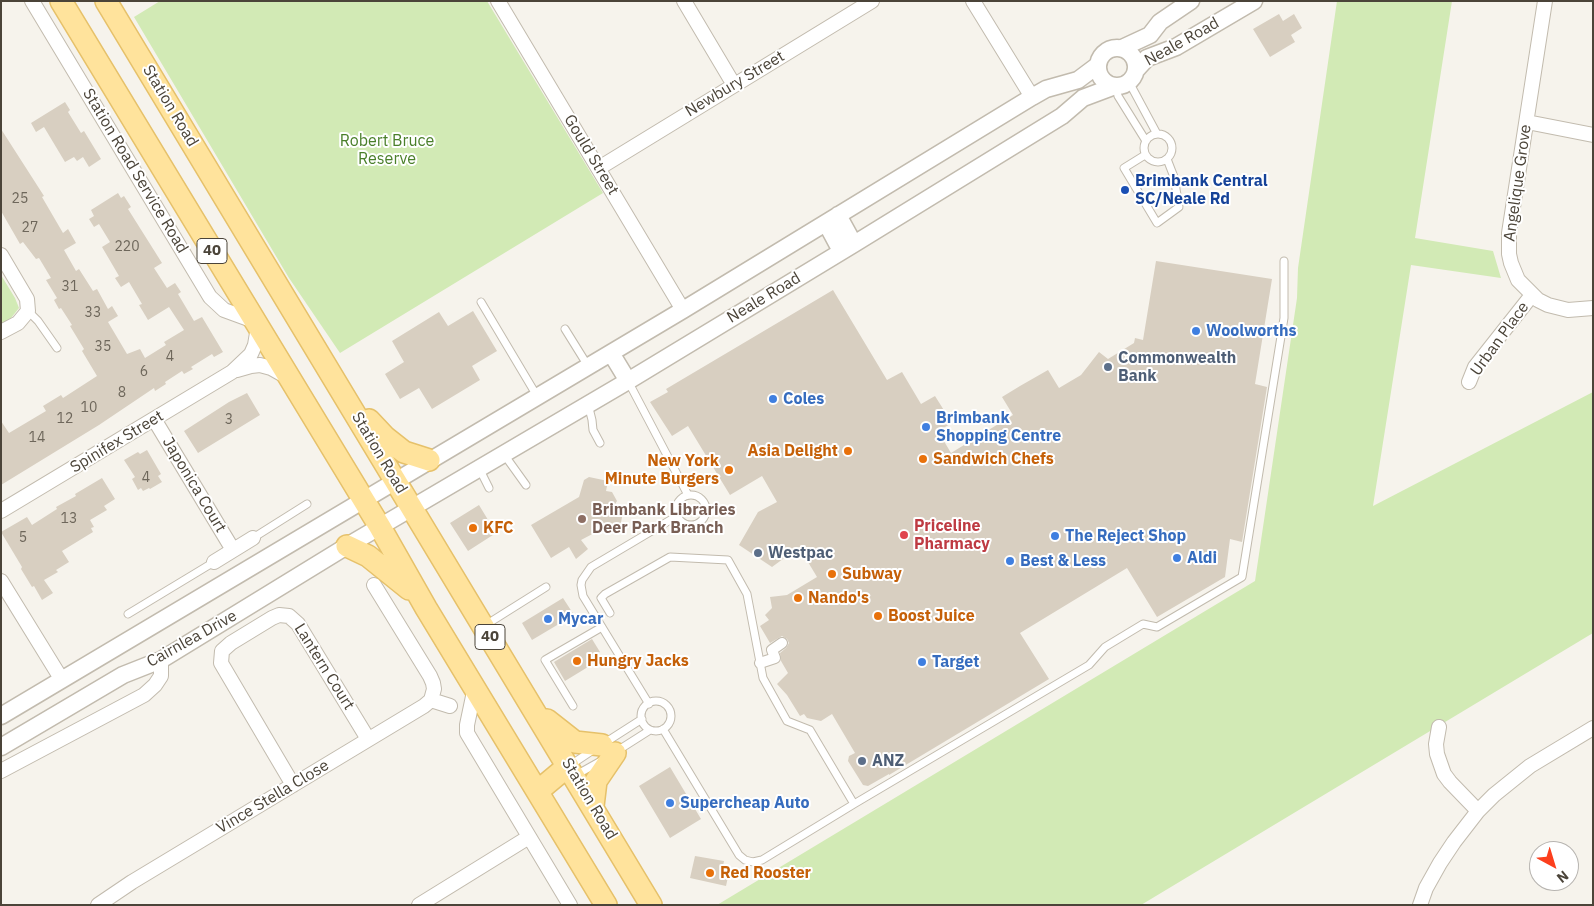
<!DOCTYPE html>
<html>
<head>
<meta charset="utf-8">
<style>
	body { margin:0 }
	#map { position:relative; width:1594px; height:906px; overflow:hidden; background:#f6f3ec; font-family:"IBM Plex Sans",sans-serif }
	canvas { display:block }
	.frame { position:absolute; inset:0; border:2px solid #4b4439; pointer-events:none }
	.north { position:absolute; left:1529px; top:841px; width:50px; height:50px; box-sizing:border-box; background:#fff; border:1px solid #b7b4b0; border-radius:50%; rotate:141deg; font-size:14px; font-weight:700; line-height:20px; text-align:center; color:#4b4439 }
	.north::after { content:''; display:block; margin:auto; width:18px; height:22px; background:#fc3f1d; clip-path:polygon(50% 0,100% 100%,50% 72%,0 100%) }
</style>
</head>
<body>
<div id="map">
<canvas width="1594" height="906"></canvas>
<div class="frame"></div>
<div class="north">N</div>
</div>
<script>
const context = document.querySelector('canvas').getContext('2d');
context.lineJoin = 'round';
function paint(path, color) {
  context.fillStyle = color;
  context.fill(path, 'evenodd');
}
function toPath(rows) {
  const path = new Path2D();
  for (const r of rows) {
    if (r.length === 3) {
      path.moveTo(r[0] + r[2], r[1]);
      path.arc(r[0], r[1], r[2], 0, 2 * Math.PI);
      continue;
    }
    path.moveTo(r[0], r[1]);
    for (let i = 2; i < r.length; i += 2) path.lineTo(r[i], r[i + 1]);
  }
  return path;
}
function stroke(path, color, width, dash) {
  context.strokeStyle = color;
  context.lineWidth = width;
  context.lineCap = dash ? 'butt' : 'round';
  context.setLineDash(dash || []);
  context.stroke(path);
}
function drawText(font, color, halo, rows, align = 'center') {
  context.font = font + ' "IBM Plex Sans",sans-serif';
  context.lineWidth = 4;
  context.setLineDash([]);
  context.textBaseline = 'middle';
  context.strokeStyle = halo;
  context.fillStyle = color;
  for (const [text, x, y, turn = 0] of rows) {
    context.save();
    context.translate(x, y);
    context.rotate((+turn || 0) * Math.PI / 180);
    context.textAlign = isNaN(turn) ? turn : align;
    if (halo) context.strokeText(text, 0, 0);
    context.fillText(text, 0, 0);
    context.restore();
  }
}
paint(toPath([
	[160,1,487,1,603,193,340,353,289,278,134,17],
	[1337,1,1452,1,1415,238,1493,251,1501,278,1411,265,1373,506,1593,392,1593,633,1141,905,717,905,1255,581,1297,298,1298,268],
	[1,275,15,298,19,308,11,318,1,324]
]), '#d2eab5');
paint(toPath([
	[1279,14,1283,21,1294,14,1302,28,1291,35,1295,42,1270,57,1253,29],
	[65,102,70,110,68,112,81,133,84,131,101,159,89,167,83,157,77,161,74,157,65,162,44,127,36,132,31,123],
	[1,129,44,196,42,197,63,233,68,229,76,243,64,250,76,271,79,269,93,291,97,289,108,309,112,306,118,316,108,322,127,354,140,349,145,358,166,345,164,342,184,330,169,307,148,320,139,305,142,304,129,282,121,287,115,278,119,276,102,247,110,242,99,224,94,227,89,219,94,216,91,210,118,193,121,198,124,196,131,207,128,209,162,263,154,268,167,288,175,283,181,292,178,294,194,321,202,317,223,352,214,357,212,354,191,367,193,369,184,374,182,371,165,382,166,384,155,391,154,388,99,425,1,485,1,421,9,433,46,411,43,406,61,395,63,398,97,376,82,351,84,349,70,326,72,325,61,308,59,309,54,300,57,298,46,280,51,278,39,258,36,259,23,242,20,244,1,211],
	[1156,261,1272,279,1255,384,1267,387,1242,542,1230,539,1225,577,1157,617,1127,568,1020,633,1049,679,889,775,889,774,868,786,863,785,848,761,849,756,855,753,832,714,821,721,807,718,804,714,800,716,787,695,777,684,788,673,781,661,780,653,786,648,789,643,787,639,782,636,770,643,760,626,769,620,765,615,772,608,770,597,787,595,817,577,805,557,796,555,787,556,772,567,739,545,758,512,777,502,762,476,730,495,688,426,672,436,650,402,668,392,666,389,833,290,887,380,902,372,921,404,935,396,952,423,938,431,951,453,1013,415,1002,397,1020,386,1048,370,1059,388,1081,375,1099,352,1108,359,1134,343,1135,338,1143,340],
	[473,311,497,351,472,366,480,380,432,409,419,388,400,399,385,374,404,362,392,341,439,312,448,326],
	[247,393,260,415,198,453,184,431,229,402],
	[147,450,161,474,158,476,162,482,150,489,149,488,143,491,141,488,138,490,132,479,135,477,124,460,138,452,140,454],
	[589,477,608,481,606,491,612,492,617,501,612,509,623,512,619,533,600,530,581,540,588,549,576,559,569,547,551,558,531,525,579,497,584,480],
	[102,478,115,499,104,506,107,510,90,520,94,527,91,528,93,532,62,551,69,562,56,570,58,572,44,580,53,593,42,600,34,586,32,587,21,569,22,567,1,532,27,517,32,525,57,509,56,507,76,496,75,494],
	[479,505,496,533,468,551,450,523],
	[563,598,574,615,532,640,522,623],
	[592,639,600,652,597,653,601,659,565,681,554,662],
	[670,767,701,819,670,838,639,786],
	[695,856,724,861,723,866,730,868,726,886,690,878]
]), '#d8cfc1');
const service = toPath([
	[1129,82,1157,134],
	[1116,86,1118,96,1146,141],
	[1158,148,14],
	[1145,155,1124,168,1157,223,1179,207,1174,177,1167,159],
	[481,302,537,396],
	[28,311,38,321,57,348],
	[565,329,588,366],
	[628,381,688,495],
	[588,404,592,420,593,430,600,443],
	[503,453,526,485],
	[479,468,489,488],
	[691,510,15],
	[253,538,307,504],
	[610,613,601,598,605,594,670,557,728,560,747,594,763,678,787,721,810,730,854,804,762,860,753,862,745,860,739,855,663,729],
	[128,614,214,562],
	[484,626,546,587],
	[656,716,15],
	[649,704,583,596,581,585,582,580,591,567,677,516],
	[573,706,545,660,602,627],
	[603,744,642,719],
	[617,751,650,730],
	[569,766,593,750],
	[576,775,601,761],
	[854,804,1089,665,1105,647,1143,624,1157,627,1242,577,1284,318,1284,261]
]);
const pedestrian = toPath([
	[760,663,775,658,772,650,782,643]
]);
const minor = toPath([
	[32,1,210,297,224,310,254,321],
	[498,1,683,310],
	[684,1,734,85],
	[973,1,1032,97],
	[1545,1,1509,233,1509,254,1511,263,1518,280,1538,300,1548,305,1568,310,1593,308],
	[1527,122,1593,135],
	[599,168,872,1],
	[1,255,27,299,28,311,18,323,1,332],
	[237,370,251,366,260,365,271,368,287,377],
	[1469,382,1475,367,1532,295],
	[154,419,233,550],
	[1,511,232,372,251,354,255,345,258,327],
	[214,562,253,538],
	[1,581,62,680],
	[374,585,430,676,433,683,434,689,431,700],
	[475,687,467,725,467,733,570,905],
	[1439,727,1436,744,1437,754,1444,774,1450,782,1478,811],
	[1,771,144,695,155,685,161,676,161,660],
	[293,785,221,663,222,651,231,643,272,618,279,615,289,616,298,624,368,739],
	[98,905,132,882,424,706,431,700,450,706],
	[419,905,529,837],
	[1420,905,1426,888,1440,863,1454,842,1478,811,1494,795,1530,766,1593,728]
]);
const tertiary = toPath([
	[1117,67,19],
	[1122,48,1150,35,1160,22,1191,1],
	[1137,69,1147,58,1176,47,1254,1],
	[838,215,854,244],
	[826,223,841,251],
	[611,353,628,381],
	[1,716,683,310,1032,97,1046,89,1078,80,1098,65],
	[1,747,123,675,161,660,347,546,628,381,854,244,1062,116,1083,98,1115,86]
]);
const primary = toPath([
	[61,1,380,527,426,608,606,905],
	[106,1,651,905],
	[369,420,385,437,404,452,429,460],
	[347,546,368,556,409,589],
	[547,720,575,742,602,745],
	[538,791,568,766],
	[593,806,596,781,615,753]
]);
stroke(service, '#c2bbae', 9);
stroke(pedestrian, '#c2bbae', 12);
stroke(minor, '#c2bbae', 16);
stroke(tertiary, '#c2bbae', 19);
stroke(primary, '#e6c16a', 24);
stroke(service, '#fff', 7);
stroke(pedestrian, '#fff', 10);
stroke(minor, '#fff', 14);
stroke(tertiary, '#fff', 16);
stroke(primary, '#ffe39c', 21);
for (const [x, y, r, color] of [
	[1125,190,5,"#1a4fb4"],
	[1196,331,5,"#3f7fe0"],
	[1108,367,5,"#5c6f8a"],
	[773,399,5,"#3f7fe0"],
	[926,427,5,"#3f7fe0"],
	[848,451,5,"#e8710a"],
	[923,459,5,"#e8710a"],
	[729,470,5,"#e8710a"],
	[582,519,5,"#8d6e63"],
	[473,528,5,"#e8710a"],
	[904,535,5,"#e0444e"],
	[1055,536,5,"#3f7fe0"],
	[758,553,5,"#5c6f8a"],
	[1177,558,5,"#3f7fe0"],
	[1010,561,5,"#3f7fe0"],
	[832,574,5,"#e8710a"],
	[798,598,5,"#e8710a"],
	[878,616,5,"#e8710a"],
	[548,619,5,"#3f7fe0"],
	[577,661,5,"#e8710a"],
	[922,662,5,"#3f7fe0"],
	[862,761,5,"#5c6f8a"],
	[670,803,5,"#3f7fe0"],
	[710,873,5,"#e8710a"]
]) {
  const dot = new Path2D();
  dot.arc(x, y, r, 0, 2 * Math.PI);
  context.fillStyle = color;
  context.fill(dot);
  stroke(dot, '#fff', 2);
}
drawText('14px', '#6e675b', null, [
	["25",20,199],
	["27",30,228],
	["220",127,247],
	["31",70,287],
	["33",93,313],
	["35",103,347],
	["4",170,357],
	["6",144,372],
	["8",122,393],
	["10",89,408],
	["12",65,419],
	["3",229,420],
	["14",37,438],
	["4",146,478],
	["13",69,519],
	["5",23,538]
]);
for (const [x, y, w] of [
	[212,251,30],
	[490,637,30]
]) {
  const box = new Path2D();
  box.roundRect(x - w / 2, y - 12.5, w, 25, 4);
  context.fillStyle = '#fff';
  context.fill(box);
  stroke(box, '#4b4439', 1);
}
drawText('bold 15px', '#4b4439', null, [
	["40",212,251],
	["40",490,637]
]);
drawText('16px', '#4b4439', '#fff', [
	["Neale Road",1182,42,-29],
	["Newbury Street",735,84,-31],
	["Station Road",170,106,59],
	["Gould Street",591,155,59],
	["Station Road Service Road",135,171,59],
	["Angelique Grove",1518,183,-82],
	["Neale Road",764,298,-31],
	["Urban Place",1500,339,-54],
	["Spinifex Street",117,442,-31],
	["Station Road",379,453,59],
	["Japonica Court",194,485,59],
	["Cairnlea Drive",192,639,-29],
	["Lantern Court",324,667,58],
	["Vince Stella Close",273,797,-31],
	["Station Road",589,799,59]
]);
drawText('16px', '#4a7f2a', '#fff', [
	["Robert Bruce",387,141],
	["Reserve",387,159]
]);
drawText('bold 16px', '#164399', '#fff', [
	["Brimbank Central",1135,181],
	["SC/Neale Rd",1135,199]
], 'left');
drawText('bold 16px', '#366cbe', '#fff', [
	["Woolworths",1206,331],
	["Coles",783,399],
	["Brimbank",936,418],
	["Shopping Centre",936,436],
	["The Reject Shop",1065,536],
	["Aldi",1187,558],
	["Best & Less",1020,561],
	["Mycar",558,619],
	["Target",932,662],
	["Supercheap Auto",680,803]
], 'left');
drawText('bold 16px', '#4e5e75', '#fff', [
	["Commonwealth",1118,358],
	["Bank",1118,376],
	["Westpac",768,553],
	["ANZ",872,761]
], 'left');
drawText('bold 16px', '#c56008', '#fff', [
	["Asia Delight",838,451,"right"],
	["Sandwich Chefs",933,459],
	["New York",719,461,"right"],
	["Minute Burgers",719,479,"right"],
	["KFC",483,528],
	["Subway",842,574],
	["Nando's",808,598],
	["Boost Juice",888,616],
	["Hungry Jacks",587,661],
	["Red Rooster",720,873]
], 'left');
drawText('bold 16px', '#785e54', '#fff', [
	["Brimbank Libraries",592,510],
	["Deer Park Branch",592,528]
], 'left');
drawText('bold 16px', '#be3a42', '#fff', [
	["Priceline",914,526],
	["Pharmacy",914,544]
], 'left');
</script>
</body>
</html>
